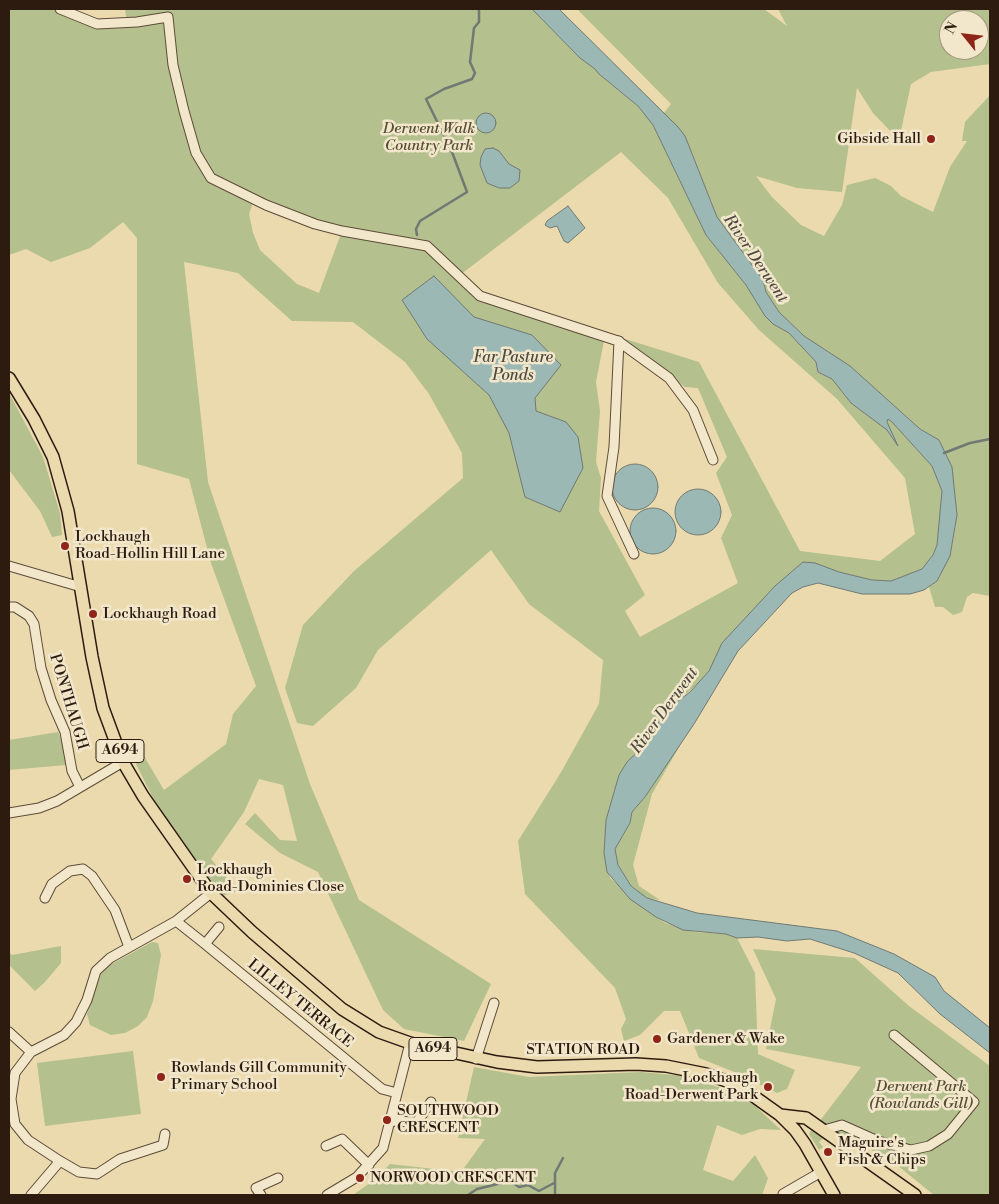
<!DOCTYPE html>
<html>
<head>
<meta charset="utf-8">
<style>
	body { margin:0 }
	#map { position:relative; width:999px; height:1204px; overflow:hidden; background:#ebdaae; font-family:"Libre Bodoni",serif }
	canvas { display:block }
	.frame { position:absolute; inset:0; border:10px solid #2d1b10; pointer-events:none }
	.north { position:absolute; left:939px; top:10px; width:50px; height:50px; box-sizing:border-box; background:#f2e7ca; border:1px solid #a39580; border-radius:50%; rotate:299deg; font-size:14px; font-weight:700; line-height:20px; text-align:center; color:#2d1b10 }
	.north::after { content:''; display:block; margin:auto; width:18px; height:22px; background:#8f2418; clip-path:polygon(50% 0,100% 100%,50% 72%,0 100%) }
</style>
</head>
<body>
<div id="map">
<canvas width="999" height="1204"></canvas>
<div class="frame"></div>
<div class="north">N</div>
</div>
<script>
const context = document.querySelector('canvas').getContext('2d');
context.lineJoin = 'round';
function paint(path, color) {
  context.fillStyle = color;
  context.fill(path, 'evenodd');
}
function toPath(rows) {
  const path = new Path2D();
  for (const r of rows) {
    if (r.length === 3) {
      path.moveTo(r[0] + r[2], r[1]);
      path.arc(r[0], r[1], r[2], 0, 2 * Math.PI);
      continue;
    }
    path.moveTo(r[0], r[1]);
    for (let i = 2; i < r.length; i += 2) path.lineTo(r[i], r[i + 1]);
  }
  return path;
}
function stroke(path, color, width, dash) {
  context.strokeStyle = color;
  context.lineWidth = width;
  context.lineCap = dash ? 'butt' : 'round';
  context.setLineDash(dash || []);
  context.stroke(path);
}
function drawText(font, color, halo, rows, align = 'center') {
  context.font = font + ' "Libre Bodoni",serif';
  context.lineWidth = 5;
  context.setLineDash([]);
  context.textBaseline = 'middle';
  context.strokeStyle = halo;
  context.fillStyle = color;
  for (const [text, x, y, turn = 0] of rows) {
    context.save();
    context.translate(x, y);
    context.rotate((+turn || 0) * Math.PI / 180);
    context.textAlign = isNaN(turn) ? turn : align;
    if (halo) context.strokeText(text, 0, 0);
    context.fillText(text, 0, 0);
    context.restore();
  }
}
paint(toPath([
	[9,9,60,9,97,24,127,23,125,9,532,9,580,58,596,69,599,74,638,106,653,125,706,235,746,285,773,324,789,333,816,362,818,372,832,379,851,403,887,430,896,443,887,422,888,419,892,422,932,466,942,491,941,510,937,545,933,555,922,569,891,581,872,580,839,572,815,563,802,563,775,586,752,611,701,681,673,705,658,723,648,742,627,762,619,775,606,820,604,853,610,878,644,908,665,923,694,932,726,934,737,938,755,973,758,1054,795,1070,787,1089,777,1093,737,1073,699,1058,680,1011,664,1011,640,1035,624,1041,621,1029,626,1019,615,988,525,894,518,841,560,774,599,704,603,660,529,604,491,550,378,650,356,688,313,726,297,723,285,688,303,625,354,571,463,478,462,453,429,394,405,362,353,322,292,321,238,273,184,262,208,482,310,784,359,900,491,984,464,1041,404,1029,383,1010,318,872,280,853,245,824,255,813,280,840,297,841,283,785,259,779,244,812,211,859,238,891,222,896,155,802,128,748,138,746,164,790,226,744,233,714,256,686,211,563,189,479,137,464,137,238,123,222,90,248,51,262,26,249,9,255],
	[621,152,668,198,718,283,759,330,837,399,905,478,915,534,880,561,800,551,699,362,622,338,618,340,685,387,698,388,727,457,716,473,732,515,721,538,738,583,640,637,625,611,645,595,599,511,601,478,596,462,600,411,596,382,605,336,480,296,460,275],
	[254,200,342,231,319,293,297,284,260,250,253,233,249,214],
	[577,9,764,9,787,26,778,9,990,9,990,64,931,72,911,84,899,140,873,113,857,88,842,192,797,188,756,176,772,197,801,225,824,236,842,205,847,185,875,178,891,186,901,196,933,212,950,167,967,141,962,141,965,122,990,95,990,596,973,593,967,597,962,612,953,615,943,607,935,607,929,587,937,581,952,547,957,515,952,467,939,440,920,429,850,366,804,336,779,312,766,292,763,280,717,217,685,136,664,113,671,104],
	[949,20,979,20,979,50,949,50],
	[9,393,43,457,60,513,62,535,52,537,40,511,9,470],
	[58,732,65,748,66,765,9,770,9,740],
	[686,735,652,794,633,865,639,886,660,900,647,898,631,886,618,865,615,849,630,824,632,812,645,797],
	[152,942,158,943,161,955,153,1001,147,1017,138,1026,125,1033,111,1035,90,1025,87,1014,101,974,108,966],
	[61,946,61,963,44,983,35,991,9,965,9,952,12,955],
	[753,949,855,958,909,1006,990,1066,990,1195,934,1195,892,1161,819,1122,861,1067,766,1049,776,999],
	[133,1051,141,1114,45,1126,37,1063],
	[474,1067,529,1077,641,1072,685,1076,724,1089,754,1105,781,1130,760,1129,742,1135,717,1125,703,1170,733,1181,755,1155,768,1178,762,1195,353,1195,374,1180,390,1164,461,1172,485,1139,458,1138],
	[812,1129,824,1137,819,1142,823,1147,819,1150,809,1134]
]), '#b4c08d');
const water = toPath([
	[532,9,559,9,678,127,685,136,717,217,763,280,766,292,779,312,804,336,850,366,920,429,939,440,952,467,957,515,950,556,937,581,924,590,910,594,862,594,818,583,803,587,792,593,738,651,694,724,645,797,632,812,630,823,615,849,618,865,631,886,647,898,697,913,837,931,894,954,935,977,944,991,990,1028,990,1053,940,1014,898,973,854,953,810,939,787,941,758,937,737,938,726,934,683,930,656,917,630,899,607,872,604,853,606,820,619,775,627,762,648,742,658,723,673,705,690,692,709,671,722,643,775,586,803,562,815,563,839,572,872,580,891,581,922,569,933,555,937,545,942,491,932,466,892,422,888,419,887,422,898,446,887,430,851,403,832,379,818,372,816,362,789,333,773,324,765,316,746,285,706,235,653,125,638,106,599,74,595,69,580,58,532,9],
	[486,123,10],
	[493,148,499,151,509,164,520,170,519,181,510,188,499,188,487,183,480,165,481,157,485,149,493,148],
	[568,206,585,228,568,243,564,241,557,226,550,228,545,225,547,221,568,206],
	[434,276,474,317,532,335,561,365,535,398,536,411,566,422,578,437,583,468,560,512,525,497,509,433,489,395,427,339,402,300,434,276],
	[635,487,23],
	[698,512,23],
	[653,531,23]
]);
paint(water, '#9cb8b5');
stroke(water, '#707973', 1);
stroke(toPath([
	[417,235,416,229,420,221,467,192,452,152,426,99,444,89,472,79,475,73,470,62,474,28,479,22,479,9],
	[944,453,970,443,990,439],
	[468,1195,477,1189,510,1181,519,1187,528,1185,539,1191,554,1183],
	[555,1195,555,1173,563,1158]
]), '#707973', 2.5);
const minor = toPath([
	[60,9,97,24,137,22,168,17,173,65,184,111,196,153,211,178,266,205,315,224,342,231,427,246,480,296,618,341,669,378,693,410,713,460],
	[619,341,614,447,607,496,634,554],
	[9,566,81,587],
	[9,607,15,607,29,616,34,624,41,668,51,700,65,732,72,771,80,787],
	[9,813,39,808,57,801,123,762],
	[45,898,52,884,70,871,83,869,92,876,115,910,129,947],
	[176,921,205,944],
	[219,927,205,944,382,1089,397,1093],
	[9,1032,31,1052,15,1073,11,1099,15,1124,28,1140,60,1161,79,1172,97,1174,120,1159,163,1145,165,1134],
	[31,1052,64,1035,76,1022,87,1000,96,971,110,958,176,921,211,893],
	[476,1059,494,1003],
	[390,1121,417,1122,431,1102],
	[824,1130,842,1125,878,1141,911,1150,929,1146,948,1134,974,1102,894,1035],
	[326,1146,342,1139,369,1165],
	[783,1194,821,1172],
	[31,1195,60,1161],
	[261,1195,256,1188,278,1178],
	[327,1195,357,1177,383,1148,410,1043]
]);
const major = toPath([
	[9,378,34,419,53,457,68,511,92,657,103,708,123,762,143,796,211,893,252,932,342,1009,379,1032,410,1043,497,1062,537,1067,636,1064,666,1066,706,1074,738,1085,780,1115,795,1130,805,1144,834,1195],
	[780,1115,806,1118,915,1195]
]);
stroke(minor, '#5c4b38', 11);
stroke(major, '#2d1b10', 14);
stroke(minor, '#f2e7ca', 9);
stroke(major, '#ebdaae', 11);
for (const [x, y, r, color] of [
	[931,139,5,"#8f2418"],
	[65,546,5,"#8f2418"],
	[93,614,5,"#8f2418"],
	[187,879,5,"#8f2418"],
	[657,1039,5,"#8f2418"],
	[161,1077,5,"#8f2418"],
	[768,1087,5,"#8f2418"],
	[387,1120,5,"#8f2418"],
	[828,1152,5,"#8f2418"],
	[360,1178,5,"#8f2418"]
]) {
  const dot = new Path2D();
  dot.arc(x, y, r, 0, 2 * Math.PI);
  context.fillStyle = color;
  context.fill(dot);
  stroke(dot, '#f2e7ca', 2);
}
for (const [x, y, w] of [
	[120,751,48],
	[433,1049,48]
]) {
  const box = new Path2D();
  box.roundRect(x - w / 2, y - 11.5, w, 23, 4);
  context.fillStyle = '#f2e7ca';
  context.fill(box);
  stroke(box, '#2d1b10', 1);
}
drawText('bold 14px', '#2d1b10', null, [
	["A694",120,751],
	["A694",433,1049]
]);
drawText('italic 15px', '#564d36', '#f2e7ca', [
	["Derwent Walk",429,129],
	["Country Park",429,146],
	["Derwent Park",921,1087],
	["(Rowlands Gill)",921,1104]
]);
drawText('15px', '#2d1b10', '#f2e7ca', [
	["Gibside Hall",921,139,"right"],
	["Lockhaugh",75,537],
	["Road-Hollin Hill Lane",75,554],
	["Lockhaugh Road",103,614],
	["Lockhaugh",197,870],
	["Road-Dominies Close",197,887],
	["Gardener & Wake",667,1039],
	["Rowlands Gill Community",171,1068],
	["Primary School",171,1085],
	["Lockhaugh",758,1078,"right"],
	["Road-Derwent Park",758,1095,"right"],
	["SOUTHWOOD",397,1111],
	["CRESCENT",397,1128],
	["Maguire's",838,1143],
	["Fish & Chips",838,1160],
	["NORWOOD CRESCENT",370,1178]
], 'left');
drawText('15px', '#2d1b10', '#f2e7ca', [
	["PONTHAUGH",68,702,73],
	["LILLEY TERRACE",300,1004,39],
	["STATION ROAD",583,1050]
]);
drawText('italic 16px', '#4e4a42', '#f2e7ca', [
	["River Derwent",755,259,56],
	["Far Pasture",513,358],
	["Ponds",513,376],
	["River Derwent",665,711,-54]
]);
</script>
</body>
</html>
